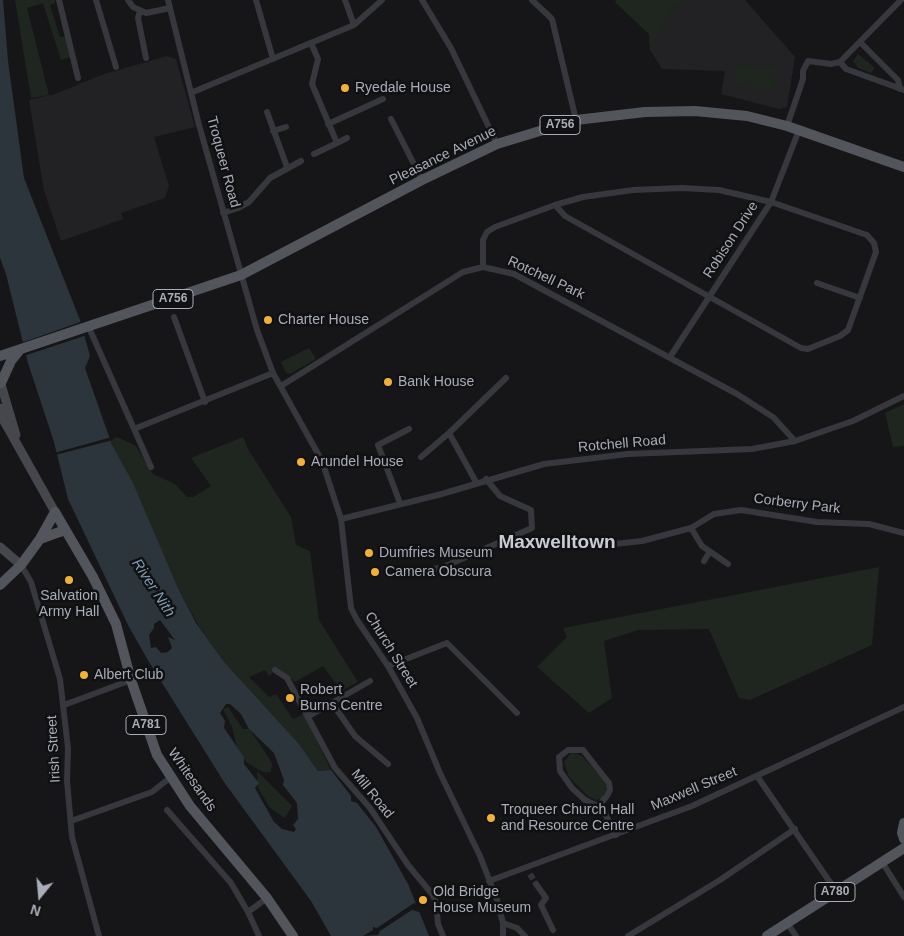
<!DOCTYPE html>
<html>
<head>
<meta charset="utf-8">
<style>
	body { margin:0 }
	#map { position:relative; width:904px; height:936px; overflow:hidden; background:#161618; font-family:Arial,sans-serif }
	canvas { display:block }
	.north { position:absolute; left:15px; top:871px; width:50px; height:50px; -webkit-text-stroke:4px #111113; paint-order:stroke; rotate:197deg; font-size:14px; font-weight:700; line-height:20px; text-align:center; color:#a8adb8 }
	.north::after { content:''; display:block; margin:auto; width:18px; height:22px; background:#a8adb8; clip-path:polygon(50% 0,100% 100%,50% 72%,0 100%) }
</style>
</head>
<body>
<div id="map">
<canvas width="904" height="936"></canvas>
<div class="north">N</div>
</div>
<script>
const context = document.querySelector('canvas').getContext('2d');
context.lineJoin = 'round';
function paint(path, color) {
  context.fillStyle = color;
  context.fill(path, 'evenodd');
}
function toPath(rows) {
  const path = new Path2D();
  for (const r of rows) {
    path.moveTo(r[0], r[1]);
    for (let i = 2; i < r.length; i += 2) path.lineTo(r[i], r[i + 1]);
  }
  return path;
}
function stroke(path, color, width, dash) {
  context.strokeStyle = color;
  context.lineWidth = width;
  context.lineCap = dash ? 'butt' : 'round';
  context.setLineDash(dash || []);
  context.stroke(path);
}
function drawText(font, color, halo, rows, align = 'center') {
  context.font = font + ' Arial,sans-serif';
  context.lineWidth = 5;
  context.setLineDash([]);
  context.textBaseline = 'middle';
  context.strokeStyle = halo;
  context.fillStyle = color;
  for (const [text, x, y, turn = 0] of rows) {
    context.save();
    context.translate(x, y);
    context.rotate((+turn || 0) * Math.PI / 180);
    context.textAlign = isNaN(turn) ? turn : align;
    if (halo) context.strokeText(text, 0, 0);
    context.fillText(text, 0, 0);
    context.restore();
  }
}
paint(toPath([
	[617,0,745,0,795,57,787,107,779,109,721,94,725,71,662,69,650,50,649,34,615,2],
	[167,56,176,59,195,127,154,137,169,186,165,198,121,213,123,219,61,241,44,191,29,100,55,94,104,74]
]), '#222225');
paint(toPath([
	[15,0,55,0,55,3,50,5,60,37,67,37,71,57,61,60,43,3,27,8,49,95,31,98],
	[617,0,682,0,678,7,674,5,650,50,649,34,615,2],
	[858,54,875,68,871,73,858,68,853,61],
	[735,65,776,68,774,89,734,86],
	[309,348,316,359,290,374,286,373,281,362],
	[904,404,904,446,893,447,885,413],
	[117,437,136,446,153,474,175,484,187,497,193,497,211,486,191,458,243,437,248,449,291,517,296,545,310,551,319,620,358,682,341,691,323,666,295,682,278,668,269,676,265,670,249,677,269,697,276,694,293,719,304,714,331,770,318,771,299,744,225,663,200,628,177,586,112,445,110,440],
	[879,567,872,645,750,700,739,698,709,629,638,630,604,641,612,698,589,713,537,667,567,637,563,628],
	[228,707,243,729,249,729,259,743,272,763,271,772,263,772,247,763,237,747,232,727,223,709],
	[571,753,581,755,605,781,607,788,603,798,597,800,589,797,569,777,564,762],
	[257,771,292,806,285,818,270,808,258,788]
]), '#1e261f');
paint(toPath([
	[0,0,3,0,8,61,24,178,80,320,90,356,85,368,112,445,133,483,177,586,196,623,225,663,299,744,318,771,331,770,351,796,351,801,357,803,376,827,408,884,429,936,331,936,311,901,224,782,149,662,129,627,68,499,54,442,28,363,6,274,0,258],
	[160,620,175,640,168,637,172,648,168,652,161,653,156,647,151,648,149,635,154,628,154,624],
	[226,704,230,704,241,714,249,729,274,753,284,780,283,785,297,803,298,819,293,825,296,829,294,832,282,829,274,822,255,788,259,783,244,764,244,757,224,728,225,721,220,713]
]), '#2c353c');
paint(toPath([
	[83,321,87,335,24,356,21,343],
	[112,437,113,440,55,455,54,453],
	[414,903,418,904,419,912,412,910,380,931,378,935,363,936,373,930,373,927,377,928]
]), '#161618');
stroke(toPath([
	[530,874,536,884]
]), '#333438', 6, [6, 3]);
stroke(toPath([
	[59,0,78,78],
	[96,0,116,67],
	[128,0,133,7,146,13,170,8],
	[168,0,199,125,257,330,273,373,322,461,341,519,351,608,357,620,388,666,417,718,440,773,480,856,497,900,503,923,503,936],
	[256,0,273,59],
	[345,0,354,25],
	[422,0,451,48,497,144],
	[532,0,552,19,576,120],
	[140,11,138,18,146,58],
	[860,42,898,80,900,89],
	[311,43,318,59,312,84,337,143,314,154],
	[840,62,846,69,904,90],
	[193,92,354,25,382,0],
	[267,112,287,167],
	[391,119,422,180],
	[328,124,383,99],
	[787,126,803,79,803,71,808,61,831,64,840,62,901,0],
	[273,131,286,127],
	[337,143,347,138],
	[223,213,238,208,249,202,270,178,301,161],
	[483,267,483,240,487,232,495,227,555,205,583,197,633,190,682,188,719,190,771,202,867,235,874,243,876,252,848,330,840,336,808,349,801,348,565,216,555,205],
	[817,283,860,298],
	[174,317,205,402],
	[90,330,151,467],
	[670,357,771,202,799,130],
	[281,386,463,272,483,267,514,274,737,394,773,417,795,441],
	[134,429,273,373],
	[449,433,506,378],
	[421,457,449,433,476,482],
	[400,503,378,445,409,429],
	[341,519,438,495,544,464,628,454,752,449,795,441,853,421,904,396],
	[691,528,702,546,728,564],
	[596,546,642,541,691,528,714,514,741,510,817,522,869,524,904,533],
	[704,561,709,553],
	[21,565,31,582,60,679,68,748,67,781,72,837,99,936],
	[401,572,441,568,532,528,531,510,500,496,486,479],
	[388,666,447,643,517,713],
	[275,670,287,678,335,768,370,808,408,865,432,894,436,902,438,924,443,936],
	[332,703,355,736,388,764],
	[64,705,131,680],
	[309,716,370,681],
	[757,776,836,891],
	[600,804,607,796,610,790,609,783,583,750,568,750,559,757,560,771,572,788,585,800,595,805,600,804,616,835],
	[167,810,231,883,248,912,267,898],
	[71,821,152,792,171,777],
	[882,862,904,897],
	[489,881,692,806,904,707],
	[536,884,546,898,541,905,553,930],
	[248,912,259,936],
	[503,923,517,928,525,936],
	[787,923,796,936],
	[628,936,720,880,795,829]
]), '#37383d', 6);
stroke(toPath([
	[0,381,16,435],
	[0,408,4,421,55,512],
	[0,547,21,565]
]), '#45474d', 9);
stroke(toPath([
	[0,356,241,275,422,180,497,144,576,120,645,112,695,111,747,116,787,126,904,167],
	[1,383,11,361,19,351],
	[55,512,93,577,116,624,131,680,157,755,190,806,267,898,293,936],
	[40,539,65,530],
	[0,585,21,565,40,539,55,512],
	[904,823,902,833,904,839],
	[767,936,904,848]
]), '#53555c', 10);
for (const [x, y, r, color] of [
	[345,88,5,"#f2b134"],
	[268,320,5,"#f2b134"],
	[388,382,5,"#f2b134"],
	[301,462,5,"#f2b134"],
	[369,553,5,"#f2b134"],
	[375,572,5,"#f2b134"],
	[69,580,5,"#f2b134"],
	[84,675,5,"#f2b134"],
	[290,698,5,"#f2b134"],
	[491,818,5,"#f2b134"],
	[423,900,5,"#f2b134"]
]) {
  const dot = new Path2D();
  dot.arc(x, y, r, 0, 2 * Math.PI);
  context.fillStyle = color;
  context.fill(dot);
  stroke(dot, '#111113', 2);
}
for (const [x, y, w] of [
	[560,125,40],
	[173,299,40],
	[146,725,40],
	[835,892,40]
]) {
  const box = new Path2D();
  box.roundRect(x - w / 2, y - 9.5, w, 19, 4);
  context.fillStyle = '#111113';
  context.fill(box);
  stroke(box, '#a8adb8', 1);
}
drawText('bold 12px', '#a8adb8', null, [
	["A756",560,125],
	["A756",173,299],
	["A781",146,725],
	["A780",835,892]
]);
drawText('14px', '#a8adb8', '#111113', [
	["Ryedale House",355,88],
	["Charter House",278,320],
	["Bank House",398,382],
	["Arundel House",311,462],
	["Dumfries Museum",379,553],
	["Camera Obscura",385,572],
	["Salvation",69,596,"center"],
	["Army Hall",69,612,"center"],
	["Albert Club",94,675],
	["Robert",300,690],
	["Burns Centre",300,706],
	["Troqueer Church Hall",501,810],
	["and Resource Centre",501,826],
	["Old Bridge",433,892],
	["House Museum",433,908]
], 'left');
drawText('14px', '#a8adb8', '#111113', [
	["Pleasance Avenue",443,156,-26],
	["Troqueer Road",223,162,75],
	["Robison Drive",731,240,-57],
	["Rotchell Park",546,278,25],
	["Rotchell Road",622,444,-5],
	["Corberry Park",797,504,7],
	["Church Street",391,650,58],
	["Irish Street",54,749,-93],
	["Whitesands",192,780,55],
	["Maxwell Street",694,789,-23],
	["Mill Road",372,794,51]
]);
drawText('italic 15px', '#7f9bb3', '#111113', [
	["River Nith",153,588,57]
]);
drawText('bold 19px', '#c9ccd4', '#111113', [
	["Maxwelltown",557,543]
]);
</script>
</body>
</html>
